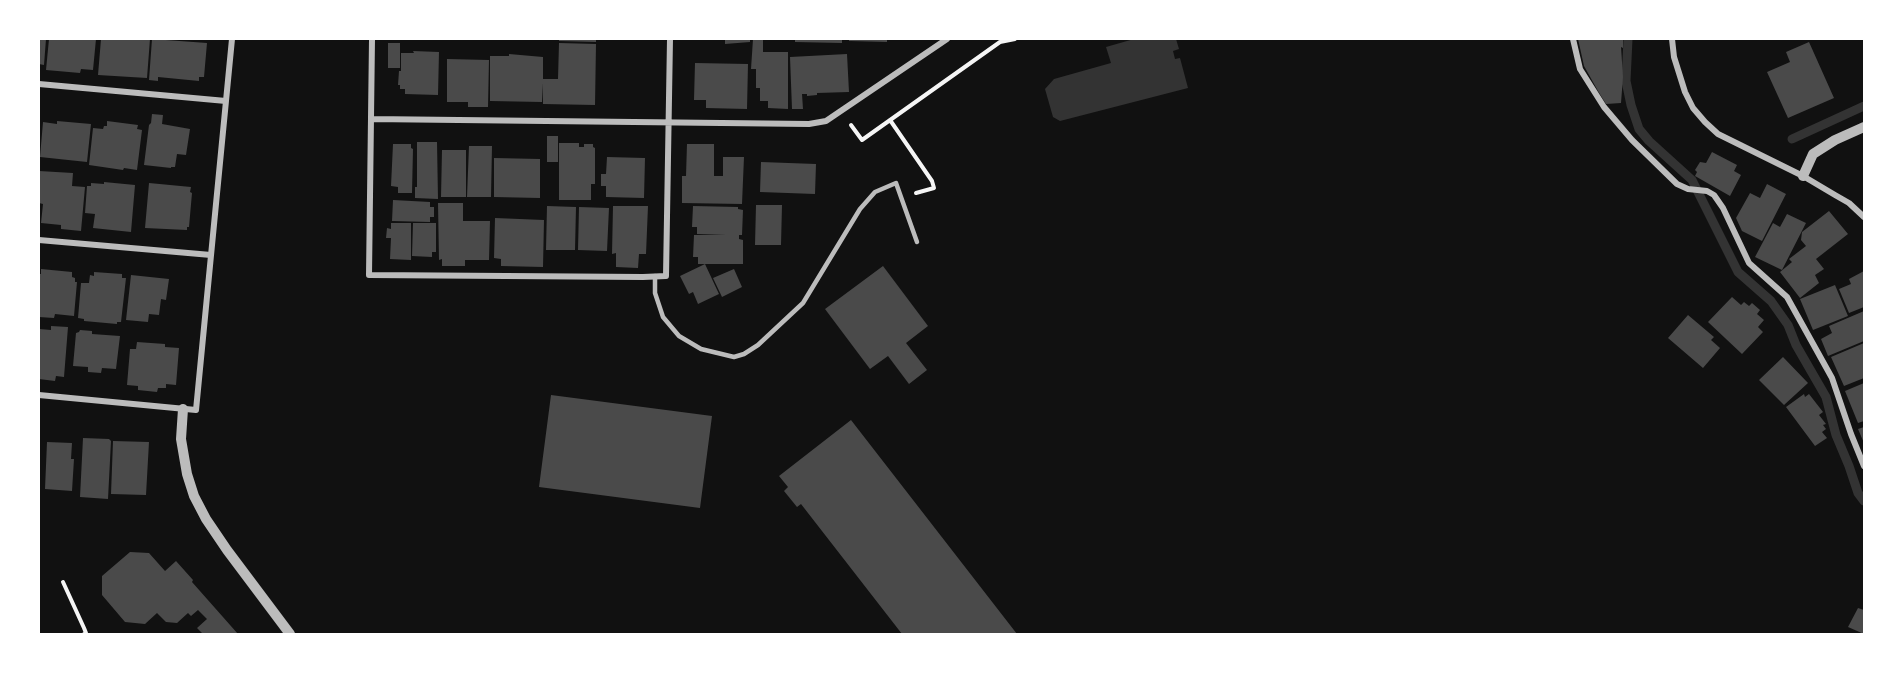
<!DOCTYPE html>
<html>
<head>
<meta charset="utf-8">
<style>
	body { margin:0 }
	#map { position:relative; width:1903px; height:673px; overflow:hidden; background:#111; font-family:"IBM Plex Serif",serif }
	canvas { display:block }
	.frame { position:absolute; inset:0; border:40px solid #fff; pointer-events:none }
</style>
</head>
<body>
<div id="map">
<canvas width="1903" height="673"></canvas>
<div class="frame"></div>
</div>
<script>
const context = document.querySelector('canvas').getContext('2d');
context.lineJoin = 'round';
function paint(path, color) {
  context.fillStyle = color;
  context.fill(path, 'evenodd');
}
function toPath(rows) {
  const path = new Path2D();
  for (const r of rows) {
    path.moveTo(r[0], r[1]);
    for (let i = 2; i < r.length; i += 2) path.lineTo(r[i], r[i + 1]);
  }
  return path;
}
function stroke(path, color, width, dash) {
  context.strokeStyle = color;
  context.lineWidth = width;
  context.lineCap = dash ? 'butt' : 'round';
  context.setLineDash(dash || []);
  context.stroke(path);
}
paint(toPath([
	[1134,39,1176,39,1179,49,1173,51,1175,59,1180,58,1188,88,1060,121,1053,117,1045,89,1054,79,1111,63,1106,47]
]), '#333');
stroke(toPath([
	[1628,39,1626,81,1631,105,1639,129,1649,141,1692,180,1738,272,1771,301,1788,325,1796,345,1826,397,1836,435,1849,466,1858,493,1864,501],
	[1792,139,1864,106]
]), '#333', 9);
paint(toPath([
	[39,39,46,39,44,65,39,64],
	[49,39,96,39,93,70,81,69,80,73,46,70],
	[101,39,150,39,147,78,98,75],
	[152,39,207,43,204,77,199,77,199,81,158,77,158,81,149,80],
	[559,39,596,39,596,42,559,41],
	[725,39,750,39,750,42,725,44],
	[753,39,763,39,763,52,788,52,788,109,768,108,768,101,760,101,760,88,756,88,756,69,751,69],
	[795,39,842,39,842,43,795,42],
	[849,39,887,39,887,42,849,41],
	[1578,39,1623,39,1623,48,1621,47,1623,77,1621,103,1606,104,1598,91,1584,66],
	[1809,42,1834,98,1788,118,1767,72,1790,62,1786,52],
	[388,43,400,43,400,68,388,68],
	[559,43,596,44,595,105,543,104,543,83,542,102,490,101,490,56,509,56,509,54,543,57,543,79,558,79],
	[413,51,439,52,438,95,405,94,405,89,400,89,400,85,398,85,399,71,401,71,401,53,414,53],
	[847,54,849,92,817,93,817,95,807,96,807,94,802,94,803,109,792,109,790,57],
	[447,59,489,60,488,107,468,107,468,102,447,102],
	[695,63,748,64,747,109,706,108,706,100,694,100],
	[152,114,163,115,162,124,190,129,186,155,177,154,175,167,171,167,171,168,144,165,149,125,151,123],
	[57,121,91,124,87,162,40,157,43,122,57,124],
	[107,121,138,125,137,129,142,130,137,170,124,168,123,170,89,165,93,128,103,129,104,126,107,126],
	[547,136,558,136,558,162,547,162],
	[417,142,437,142,438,199,415,198,415,187,417,187],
	[559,143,579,143,579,147,584,147,584,144,593,144,593,147,595,148,595,184,591,184,591,200,559,200],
	[393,144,411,144,411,148,413,149,412,193,398,193,398,187,391,186],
	[687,144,714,144,714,176,723,176,723,157,744,157,742,204,682,203,682,176,686,176],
	[469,146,492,146,491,197,467,197],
	[442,150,466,150,466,197,441,197],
	[1712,152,1737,165,1734,171,1741,175,1730,196,1695,176,1697,172,1695,170,1700,162,1706,163],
	[607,157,645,158,644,198,606,197,606,186,601,186,601,174,606,174],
	[494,158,540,159,540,198,494,197],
	[761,162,816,164,815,194,760,192],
	[39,171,73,173,72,186,85,187,81,231,61,229,61,225,41,223,43,204,39,203],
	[104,182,135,185,131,232,93,228,95,214,85,213,87,186,91,186,91,183,104,184],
	[149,183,191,187,190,192,192,193,189,227,187,227,187,230,145,228],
	[1767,184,1786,194,1762,241,1742,231,1736,218,1750,193,1760,198],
	[393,200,430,202,430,207,434,207,434,217,430,217,430,222,392,221],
	[438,203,463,203,463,221,490,221,489,260,465,260,465,266,442,266,442,259,439,260],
	[756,205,782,205,781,245,755,245],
	[547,206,576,207,575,250,546,250],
	[613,206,648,206,646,254,639,254,638,268,616,267,616,253,612,254],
	[693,206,738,207,738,209,743,210,742,235,739,235,739,239,743,240,743,264,698,264,698,257,693,257,694,235,726,235,697,234,697,227,692,227],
	[579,207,609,208,607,251,578,250],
	[1829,211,1848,234,1816,259,1824,269,1815,275,1819,283,1800,298,1780,272,1792,262,1789,259,1806,246,1801,240,1802,232],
	[1787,214,1806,223,1782,270,1755,257,1773,223,1780,227],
	[495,218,544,220,543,267,501,266,501,259,494,258],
	[391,223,411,223,411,260,390,259,391,238,386,238,387,228,391,229],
	[413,223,436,223,436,252,432,252,432,257,412,256],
	[705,264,719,294,698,304,693,292,689,294,680,276],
	[883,266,928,326,906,343,927,370,909,384,888,356,870,369,825,309],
	[41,269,72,272,72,277,75,278,75,282,77,282,74,316,55,314,54,318,39,317,39,274,41,274],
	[734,269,742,287,722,297,713,278],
	[1864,271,1864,307,1849,313,1839,289,1851,284,1849,279],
	[94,272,122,274,122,278,126,278,121,322,117,322,117,324,84,321,84,319,78,318,81,283,89,283,90,275,94,276],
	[131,275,169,279,166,300,161,299,159,315,149,314,148,322,126,320],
	[1835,285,1848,316,1813,330,1800,299],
	[1732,297,1741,305,1744,302,1749,306,1752,303,1760,310,1757,314,1764,320,1758,327,1763,332,1742,354,1708,322],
	[1864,311,1864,341,1828,356,1821,339,1832,333,1829,326],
	[1688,315,1714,337,1711,340,1720,348,1703,368,1668,338],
	[51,326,68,327,64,377,56,376,55,381,39,379,39,329,51,330],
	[80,330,92,331,92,334,120,336,116,369,102,368,101,373,88,372,88,367,73,366,76,333,79,332],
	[137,342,165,344,165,347,179,348,176,385,166,384,166,388,158,388,157,392,138,390,138,386,127,385,130,349,136,349],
	[1864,343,1864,378,1844,386,1831,357],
	[1783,357,1808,383,1784,405,1759,380],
	[1864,383,1864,421,1858,423,1845,391],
	[1804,394,1805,397,1809,394,1823,412,1819,415,1826,424,1823,425,1826,429,1822,432,1827,438,1815,446,1786,407],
	[551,395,712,416,700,508,539,487],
	[851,420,1017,634,902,634,801,504,797,507,784,491,788,487,779,476],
	[1864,427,1864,443,1858,429],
	[83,438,109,439,111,441,108,499,80,497],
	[113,441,149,442,146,495,111,494],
	[47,442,72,443,71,459,74,459,72,491,45,489],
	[130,552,149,553,165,571,176,561,193,580,192,582,238,634,203,634,197,628,207,619,198,610,191,616,188,613,177,623,166,622,157,613,145,624,125,622,102,595,102,576],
	[1858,608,1864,610,1864,634,1848,627]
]), '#4a4a4a');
stroke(toPath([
	[890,120,932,181,934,188,916,193],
	[851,125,862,140,1000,42,1015,39],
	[63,582,84,628,86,633,84,634]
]), '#f5f5f5', 4);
stroke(toPath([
	[655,276,655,293,663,317,679,336,701,349,734,357,744,354,758,345,803,303,860,209,875,192,896,183,917,242]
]), '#bcbcbc', 4.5);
stroke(toPath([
	[372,39,369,275,643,277,666,276,670,39],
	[1573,39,1580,69,1604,107,1632,140,1677,184,1688,189,1707,191,1714,195,1723,208,1749,263,1787,297,1832,378,1851,434,1864,466],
	[1672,39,1674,57,1685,92,1693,108,1705,122,1718,134,1803,176,1835,195,1849,203,1864,217],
	[39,84,226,101],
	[371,119,809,124,826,121,947,39],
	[39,240,211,255],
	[39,395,196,410,232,39]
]), '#bcbcbc', 6);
stroke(toPath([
	[1803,176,1813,154,1835,140,1864,127],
	[183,409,181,439,187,474,194,496,206,519,227,550,290,634]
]), '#bcbcbc', 10);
</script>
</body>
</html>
